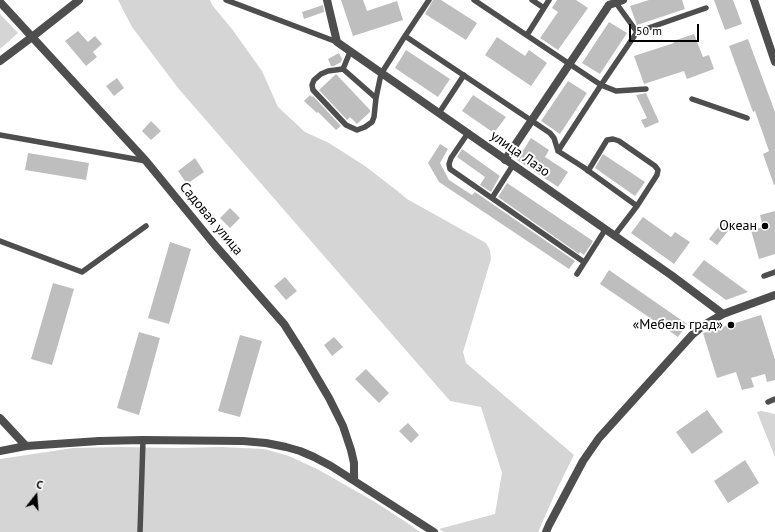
<!DOCTYPE html>
<html>
<head>
<meta charset="utf-8">
<style>
	body { margin:0 }
	#map { position:relative; width:775px; height:532px; overflow:hidden; background:#fff; font-family:"PT Sans",sans-serif }
	canvas { display:block }
	.north { position:absolute; left:16px; top:476px; width:40px; height:40px; -webkit-text-stroke:3px #fff; paint-order:stroke; rotate:17deg; font-size:11px; font-weight:700; line-height:16px; text-align:center; color:#000 }
	.north::after { content:''; display:block; margin:auto; width:14px; height:18px; background:#000; clip-path:polygon(50% 0,100% 100%,50% 72%,0 100%) }
	.scale { position:absolute; left:629px; top:24px; width:70px; height:18px; box-sizing:border-box; border:2px solid #000; border-top:0; padding-left:5px; font-size:12px; line-height:14px; white-space:nowrap; color:#000; -webkit-text-stroke:3px #fff; paint-order:stroke }
</style>
</head>
<body>
<div id="map">
<canvas width="775" height="532"></canvas>
<div class="north">С</div>
<div class="scale">50 m</div>
</div>
<script>
const context = document.querySelector('canvas').getContext('2d');
context.lineJoin = 'round';
function paint(path, color) {
  context.fillStyle = color;
  context.fill(path, 'evenodd');
}
function toPath(rows) {
  const path = new Path2D();
  for (const r of rows) {
    path.moveTo(r[0], r[1]);
    for (let i = 2; i < r.length; i += 2) path.lineTo(r[i], r[i + 1]);
  }
  return path;
}
function stroke(path, color, width, dash) {
  context.strokeStyle = color;
  context.lineWidth = width;
  context.lineCap = dash ? 'butt' : 'round';
  context.setLineDash(dash || []);
  context.stroke(path);
}
function drawText(font, color, halo, rows, align = 'center') {
  context.font = font + ' "PT Sans",sans-serif';
  context.lineWidth = 4;
  context.setLineDash([]);
  context.textBaseline = 'middle';
  context.strokeStyle = halo;
  context.fillStyle = color;
  for (const [text, x, y, turn = 0] of rows) {
    context.save();
    context.translate(x, y);
    context.rotate((+turn || 0) * Math.PI / 180);
    context.textAlign = isNaN(turn) ? turn : align;
    if (halo) context.strokeText(text, 0, 0);
    context.fillText(text, 0, 0);
    context.restore();
  }
}
paint(toPath([
	[118,0,210,0,212,5,232,29,262,71,278,107,305,132,329,143,365,166,400,193,407,199,486,243,490,250,491,259,463,352,466,363,574,455,558,487,538,532,444,532,439,529,495,514,502,473,481,407,450,401,178,88,132,27],
	[0,14,18,33,0,49],
	[761,411,775,414,775,457,757,412],
	[120,447,176,448,222,447,264,449,289,456,319,470,375,502,406,522,420,532,0,532,0,459,73,448]
]), '#d5d5d5');
paint(toPath([
	[341,0,363,0,367,11,397,1,403,20,353,36],
	[433,0,441,0,477,23,466,40,425,14],
	[557,0,576,0,588,8,558,50,540,38,558,12,552,8],
	[649,0,682,0,685,9,637,25,630,6],
	[714,0,733,0,742,24,725,30],
	[323,5,324,12,304,19,302,12],
	[609,22,627,33,600,74,582,63],
	[78,31,88,42,95,36,102,44,93,52,97,57,86,66,65,41],
	[694,34,703,57,709,55,714,69,687,79,684,71,644,84,634,56,674,43,673,41],
	[497,37,525,56,529,50,547,63,531,86,485,55],
	[748,39,775,112,775,185,774,185,763,154,769,151,755,111,753,112,729,46],
	[406,50,450,79,438,97,395,68],
	[339,53,342,59,341,62,334,66,331,66,328,59],
	[336,74,370,110,370,112,357,124,350,117,347,120,319,90],
	[117,78,124,88,114,96,106,86],
	[568,81,587,93,560,134,541,121],
	[646,93,659,122,645,128,641,120,647,118,636,95],
	[310,95,312,97,313,96,341,126,336,130,318,112,317,113,304,101],
	[473,95,506,117,494,133,462,111],
	[151,121,161,131,151,140,142,131],
	[531,138,549,150,545,157,568,172,558,187,517,160],
	[440,144,448,149,440,163,449,180,472,195,475,192,575,261,569,269,439,182,428,163],
	[462,149,500,176,491,192,480,185,485,177,457,157],
	[28,153,89,163,86,180,25,170],
	[603,154,645,182,635,196,595,168],
	[195,158,204,172,187,184,178,171],
	[507,183,593,241,584,255,580,252,579,254,498,197],
	[230,208,240,218,230,228,220,218],
	[775,211,775,254,759,259,751,230,763,227,760,215],
	[643,217,671,237,675,232,690,242,674,264,631,233],
	[724,220,732,226,717,245,709,239],
	[170,242,191,249,169,324,148,318],
	[704,260,748,292,726,300,692,275],
	[609,270,687,324,678,337,600,284],
	[285,277,297,291,286,300,274,286],
	[53,283,74,289,52,365,31,359],
	[761,315,775,360,775,380,767,382,765,374,751,378,754,387,742,390,736,372,717,378,703,333],
	[139,332,160,338,139,415,117,408],
	[240,335,262,341,240,417,218,411],
	[334,337,343,347,332,356,324,345],
	[366,369,389,393,379,403,355,379],
	[707,410,723,432,692,454,676,432],
	[408,423,419,435,411,443,399,431],
	[745,460,759,483,728,503,714,481]
]), '#bebebe');
stroke(toPath([
	[226,0,337,42],
	[474,0,601,85,616,91,646,89],
	[616,3,637,32],
	[544,8,549,0],
	[527,35,544,8,532,0],
	[405,36,429,0],
	[350,52,343,69,328,71,321,74,314,80,312,85,313,90,346,125,357,130,365,127,372,122,374,117,376,98,381,74,405,36,550,133,554,138,558,151,583,167,637,206,614,236],
	[343,69,376,98],
	[692,99,747,118],
	[439,113,464,75],
	[468,133,451,158,449,164,450,169,584,262],
	[0,135,146,161],
	[558,151,601,85,637,32,706,8],
	[588,171,607,140,613,139,619,141,655,166,658,170,657,175,637,206],
	[492,198,513,165],
	[0,241,82,272,146,226],
	[577,274,605,230],
	[764,276,775,272],
	[768,402,775,399],
	[140,532,143,440]
]), '#4e4e4e', 5.5);
stroke(toPath([
	[327,0,337,42,671,275,723,314],
	[0,2,146,161,214,244,284,324,303,354,329,398,343,426,351,450,354,463,354,480],
	[609,5,623,0],
	[505,160,609,5],
	[0,418,26,446],
	[0,451,26,446,99,441,143,440,243,441,266,443,286,447,300,451,314,457,331,466,434,532],
	[546,532,549,525,583,461,599,438,692,335,704,325,723,314,775,295]
]), '#4e4e4e', 8);
stroke(toPath([
	[754,0,775,62],
	[0,61,32,37,79,0]
]), '#4e4e4e', 8);
for (const [x, y, r, color] of [
	[765,226,4,"#000"],
	[731,325,4,"#000"]
]) {
  const dot = new Path2D();
  dot.arc(x, y, r, 0, 2 * Math.PI);
  context.fillStyle = color;
  context.fill(dot);
  stroke(dot, '#fff', 1.5);
}
drawText('14px', '#000', '#fff', [
	["улица Лазо",520,154,35],
	["Садовая улица",211,219,50]
]);
drawText('14px', '#000', '#fff', [
	["Океан",757,226],
	["«Мебель град»",723,325]
], 'right');
</script>
</body>
</html>
